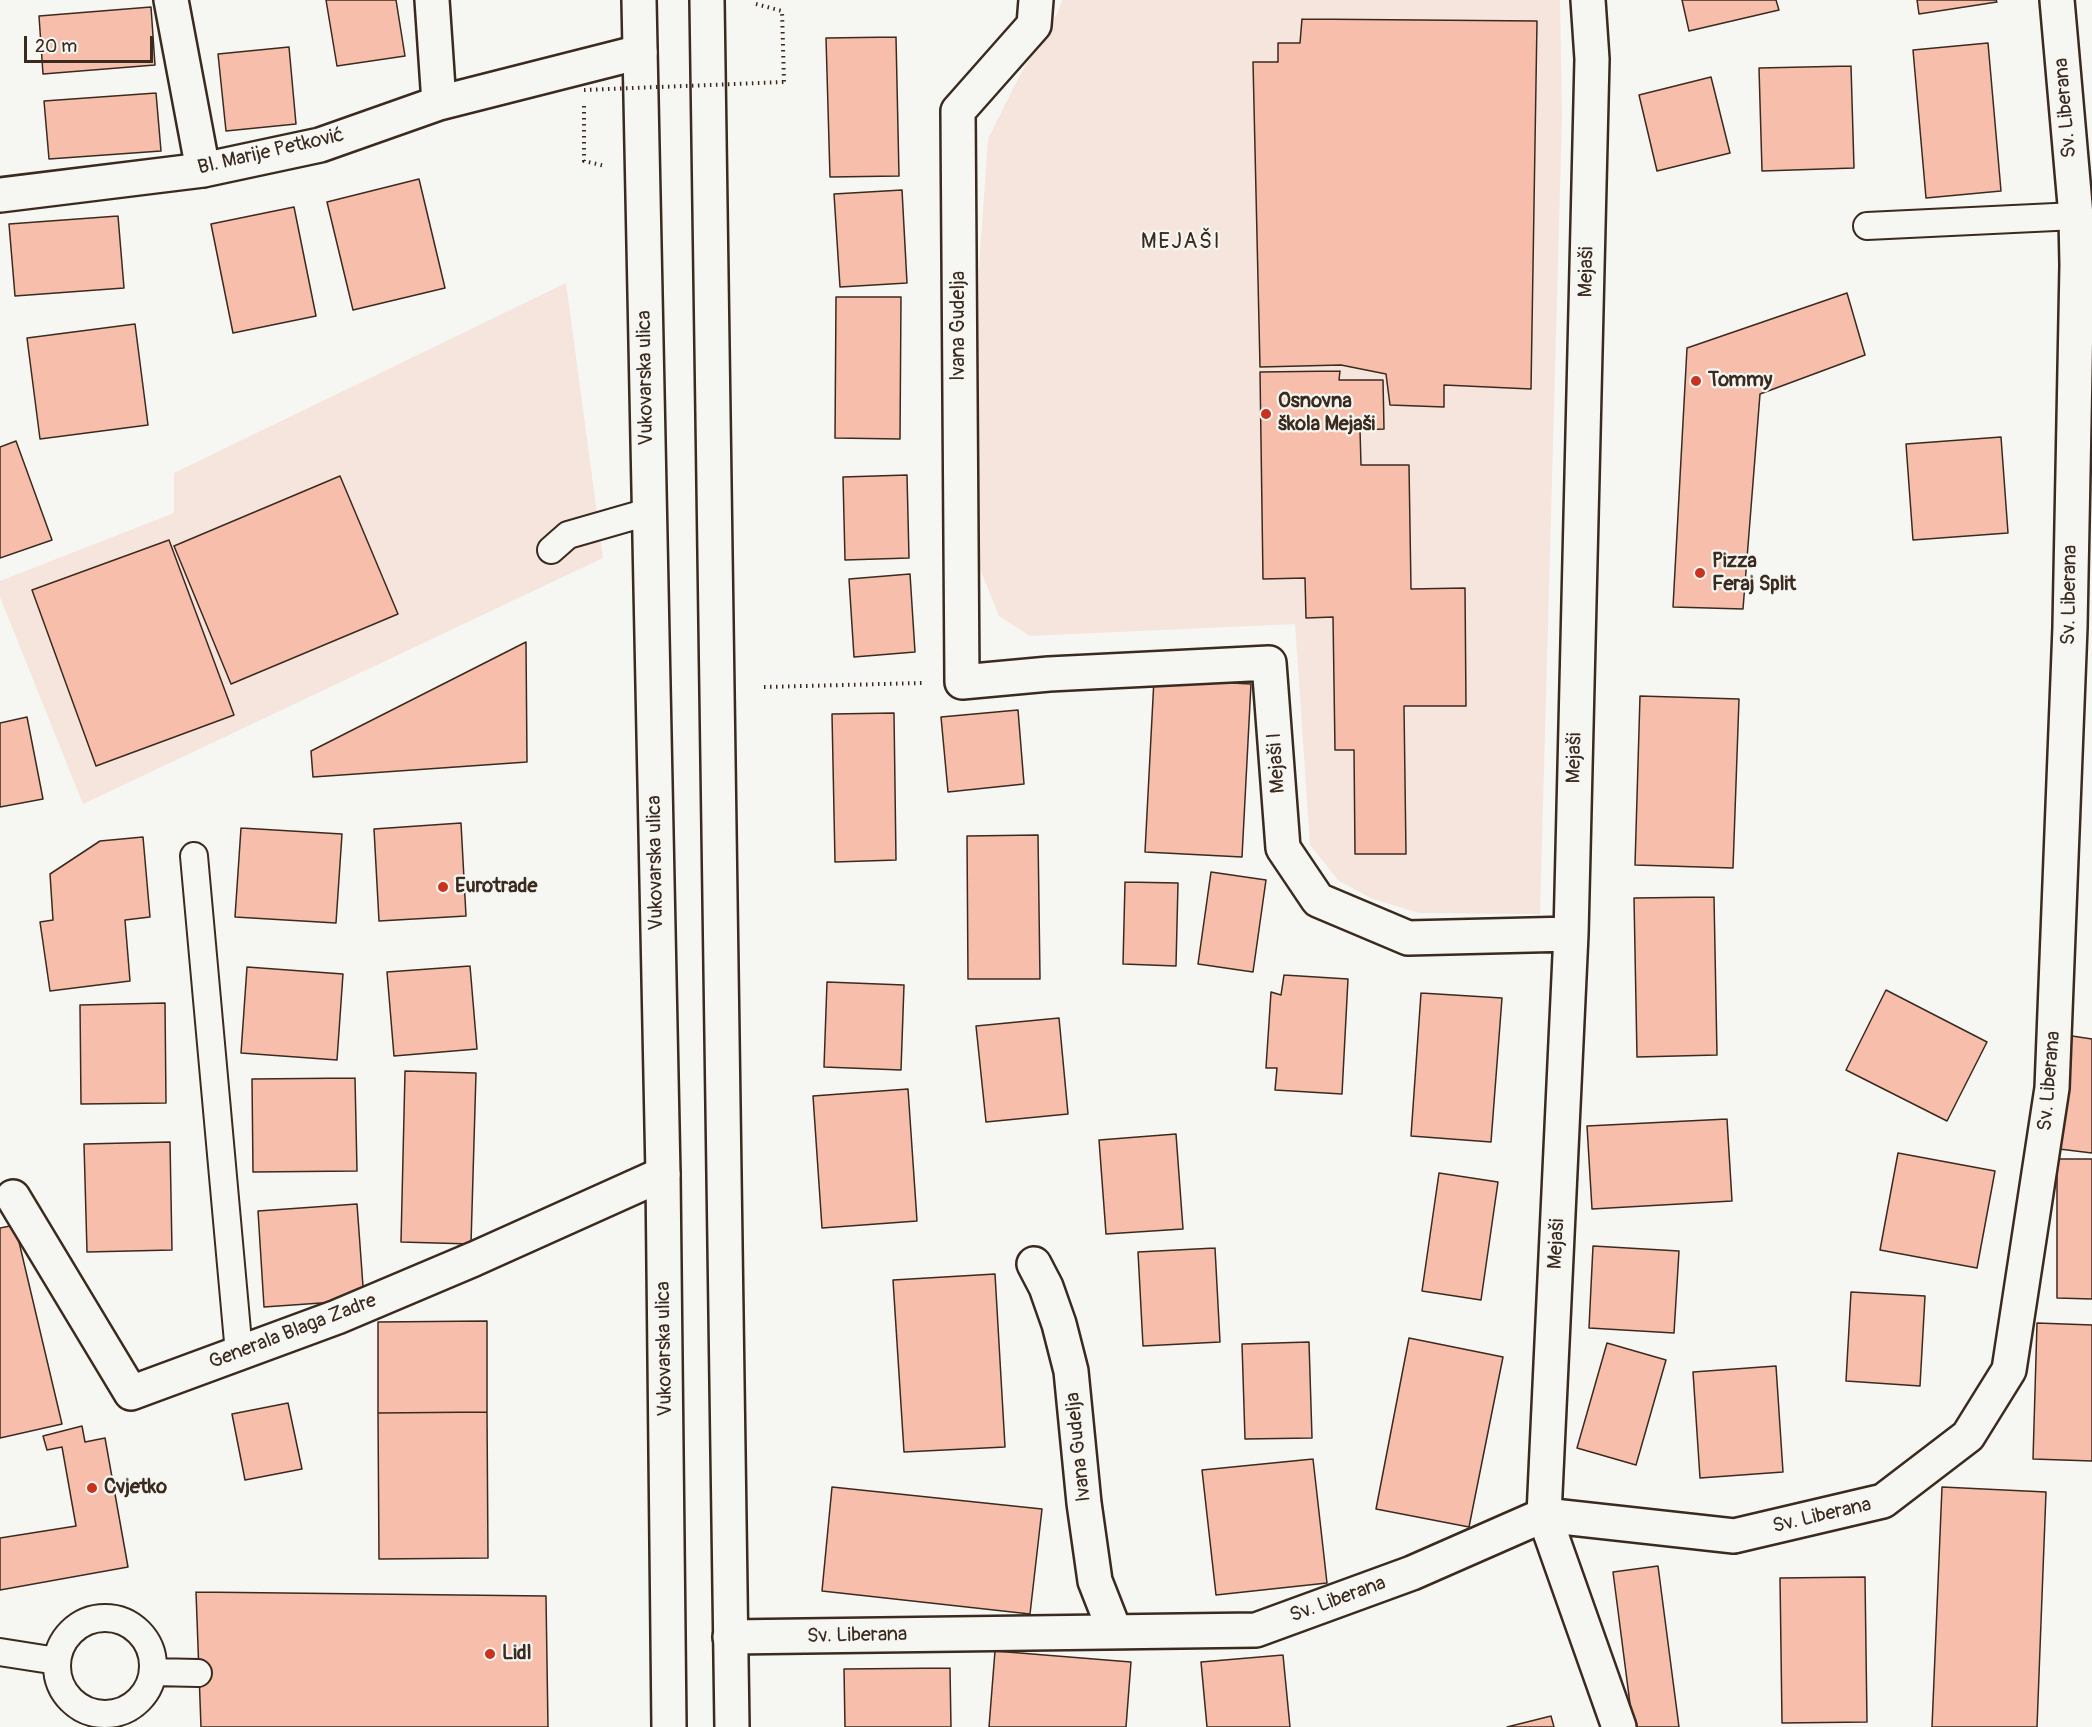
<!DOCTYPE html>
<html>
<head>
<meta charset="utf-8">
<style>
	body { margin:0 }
	#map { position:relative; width:2092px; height:1727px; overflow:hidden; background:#f6f6f2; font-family:Pangolin,sans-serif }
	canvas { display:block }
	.scale { position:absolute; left:24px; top:36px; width:129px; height:27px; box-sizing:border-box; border:3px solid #3b2a1e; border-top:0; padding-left:8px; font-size:18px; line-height:21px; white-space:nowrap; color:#3b2a1e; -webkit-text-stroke:4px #f6f6f2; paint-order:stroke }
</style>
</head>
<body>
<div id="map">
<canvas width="2092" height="1727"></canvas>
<div class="scale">20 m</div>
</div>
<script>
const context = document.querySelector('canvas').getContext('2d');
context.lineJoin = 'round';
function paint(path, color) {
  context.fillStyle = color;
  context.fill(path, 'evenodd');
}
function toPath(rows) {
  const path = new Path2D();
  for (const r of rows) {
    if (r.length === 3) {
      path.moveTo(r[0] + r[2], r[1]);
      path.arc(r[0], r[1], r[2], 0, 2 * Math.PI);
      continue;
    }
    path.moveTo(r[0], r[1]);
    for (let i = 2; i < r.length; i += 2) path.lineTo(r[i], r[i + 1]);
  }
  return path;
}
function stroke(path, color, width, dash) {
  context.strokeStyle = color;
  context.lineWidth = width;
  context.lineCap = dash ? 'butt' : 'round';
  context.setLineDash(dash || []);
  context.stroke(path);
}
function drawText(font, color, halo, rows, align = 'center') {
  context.font = font + ' Pangolin,sans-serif';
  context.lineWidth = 4.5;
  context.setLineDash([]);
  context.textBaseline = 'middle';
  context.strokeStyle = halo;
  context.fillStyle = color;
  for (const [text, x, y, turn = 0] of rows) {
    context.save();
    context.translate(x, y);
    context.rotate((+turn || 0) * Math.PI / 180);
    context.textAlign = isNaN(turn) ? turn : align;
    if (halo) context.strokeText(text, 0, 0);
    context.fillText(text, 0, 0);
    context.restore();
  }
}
paint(toPath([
	[1062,0,1560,0,1562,117,1540,914,1419,913,1373,899,1339,881,1310,845,1295,624,1030,636,999,616,976,559,979,269,988,139,1019,77,1058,12],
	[566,283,603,558,83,804,0,597,0,581,174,513,174,473]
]), '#f6e5dd');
const building = toPath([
	[326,0,396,0,405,56,337,66,326,0],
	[1682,0,1776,0,1779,10,1689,31,1682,0],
	[1917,0,1996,0,1997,2,1919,14,1917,0],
	[151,7,155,65,43,74,39,16,151,7],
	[1302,19,1537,21,1531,389,1444,385,1444,407,1390,405,1386,374,1341,365,1260,367,1253,62,1278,62,1278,43,1300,43,1302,19],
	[896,37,899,176,830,177,826,38,896,37],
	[1988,43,2001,191,1926,198,1913,50,1988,43],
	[289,47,296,124,226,131,218,54,289,47],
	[1851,66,1854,168,1762,171,1759,68,1851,66],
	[1711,77,1730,153,1657,171,1639,95,1711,77],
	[156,93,161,151,49,159,44,101,156,93],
	[419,179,445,288,353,310,327,202,419,179],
	[902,190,907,283,840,287,834,194,902,190],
	[294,207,316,316,233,333,211,224,294,207],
	[118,216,124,288,15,296,9,224,118,216],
	[1847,293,1865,355,1760,394,1743,609,1673,607,1687,348,1847,293],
	[836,297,901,297,900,439,835,438,836,297],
	[135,324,148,425,40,439,27,338,135,324],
	[1340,371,1339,380,1383,380,1384,429,1360,430,1361,465,1409,465,1411,589,1465,588,1466,706,1404,706,1406,854,1355,854,1354,750,1335,750,1333,617,1306,618,1305,578,1263,579,1260,372,1340,371],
	[2001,437,2008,533,1913,540,1906,444,2001,437],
	[16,441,52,540,0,558,0,447,16,441],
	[907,475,909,558,845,560,843,477,907,475],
	[340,476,398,614,231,684,174,546,340,476],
	[169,540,234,715,96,766,32,590,169,540],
	[910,574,915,652,854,657,849,579,910,574],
	[526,642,527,762,313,777,311,751,526,642],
	[1154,679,1251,684,1242,857,1145,852,1154,679],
	[1640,696,1739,699,1733,868,1635,865,1640,696],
	[1018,710,1024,784,948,792,941,717,1018,710],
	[894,713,896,860,835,862,832,714,894,713],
	[27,717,43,799,0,807,0,723,27,717],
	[461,823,466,916,379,921,374,829,461,823],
	[241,828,342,834,336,923,235,917,241,828],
	[1038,835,1040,979,968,979,967,836,1038,835],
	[143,837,150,917,125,920,130,981,50,991,40,922,53,920,50,874,100,841,143,837],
	[1211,872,1266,880,1253,972,1198,964,1211,872],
	[1125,882,1178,883,1176,966,1123,964,1125,882],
	[1714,897,1717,1055,1637,1057,1634,898,1714,897],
	[470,966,477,1049,394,1056,387,972,470,966],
	[247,967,343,974,337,1060,241,1053,247,967],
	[1284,975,1348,979,1342,1094,1275,1090,1277,1068,1266,1068,1271,992,1281,995,1284,975],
	[827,982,904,985,901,1070,824,1067,827,982],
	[1886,990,1987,1042,1947,1121,1846,1070,1886,990],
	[1421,993,1502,998,1491,1142,1411,1136,1421,993],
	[165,1003,166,1103,81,1104,80,1005,165,1003],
	[1059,1018,1068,1114,986,1122,976,1026,1059,1018],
	[2072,1036,2092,1039,2092,1153,2059,1149,2072,1036],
	[405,1071,476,1073,471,1244,401,1242,405,1071],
	[355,1078,357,1171,253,1172,252,1079,355,1078],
	[908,1089,917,1221,822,1228,813,1096,908,1089],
	[1727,1119,1732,1201,1592,1209,1587,1126,1727,1119],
	[1176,1134,1183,1229,1106,1234,1099,1140,1176,1134],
	[170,1142,172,1250,87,1252,84,1144,170,1142],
	[1898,1153,1995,1171,1977,1268,1880,1250,1898,1153],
	[2057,1159,2092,1159,2092,1299,2057,1298,2057,1159],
	[1439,1173,1498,1182,1481,1300,1422,1291,1439,1173],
	[357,1204,364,1300,264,1307,258,1211,357,1204],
	[15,1225,62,1424,0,1438,0,1228,15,1225],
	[1593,1246,1679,1251,1674,1333,1589,1328,1593,1246],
	[1215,1248,1220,1342,1143,1346,1138,1252,1215,1248],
	[995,1274,1005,1447,904,1452,893,1280,995,1274],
	[1851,1292,1925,1296,1920,1386,1846,1381,1851,1292],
	[487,1321,487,1412,378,1413,378,1322,487,1321],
	[2037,1323,2092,1325,2092,1461,2033,1459,2037,1323],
	[1409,1338,1503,1357,1469,1527,1376,1509,1409,1338],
	[1309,1342,1312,1438,1245,1439,1242,1344,1309,1342],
	[1607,1343,1666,1360,1636,1465,1577,1448,1607,1343],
	[1776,1366,1783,1472,1700,1478,1693,1372,1776,1366],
	[288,1403,302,1469,245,1480,232,1414,288,1403],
	[487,1412,488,1558,379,1559,378,1413,487,1412],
	[82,1426,85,1442,105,1438,128,1567,0,1590,0,1538,76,1526,62,1447,47,1450,43,1436,82,1426],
	[1313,1459,1327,1583,1216,1595,1202,1470,1313,1459],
	[832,1487,1042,1509,1030,1614,822,1591,832,1487],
	[1942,1487,2046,1492,2037,1727,1932,1727,1942,1487],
	[1658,1566,1679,1727,1633,1727,1613,1572,1658,1566],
	[1865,1577,1867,1722,1782,1723,1780,1578,1865,1577],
	[196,1592,546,1596,548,1727,201,1727,196,1592],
	[995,1651,1131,1662,1126,1727,989,1727,995,1651],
	[1283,1655,1290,1727,1207,1727,1201,1662,1283,1655],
	[950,1668,951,1727,845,1727,844,1669,950,1668],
	[1551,1716,1554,1727,1507,1727,1551,1716]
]);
paint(building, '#f7beac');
stroke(building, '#3b2a1e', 1.5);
const service = toPath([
	[1867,226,2076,216],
	[551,550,568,535,648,512],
	[194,856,239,1353],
	[105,1666,48],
	[0,1652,57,1661],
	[153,1672,198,1673]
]);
const minor = toPath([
	[171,0,203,170],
	[432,0,439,103],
	[1036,0,1034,25,958,111,962,682,1049,674,1269,663,1283,848,1318,900,1408,938,1571,934],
	[1588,0,1592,59,1571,934,1544,1515,1619,1727],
	[0,195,203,170,320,145,439,103,640,52],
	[13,1197,131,1393,337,1317,474,1259,663,1174],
	[1034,1264,1046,1287,1059,1324,1071,1371,1084,1503,1095,1581,1115,1632],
	[730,1637,1256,1630,1412,1573,1544,1515,1734,1536,1883,1501,1968,1436,2009,1370,2052,1088,2070,627,2077,265,2076,216,2057,0]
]);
const tertiary = toPath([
	[639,0,663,1174,669,1727],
	[707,0,732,1727]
]);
stroke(service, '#3b2a1e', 30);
stroke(minor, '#3b2a1e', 38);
stroke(tertiary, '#3b2a1e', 38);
stroke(toPath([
	[756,4,782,11,784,82],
	[584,106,584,161,605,166],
	[764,687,922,683]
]), '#3b2a1e', 4, [1.5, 4.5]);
stroke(service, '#f6f6f2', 26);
stroke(minor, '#f6f6f2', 33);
stroke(tertiary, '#f6f6f2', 33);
stroke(toPath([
	[584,90,784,82]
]), '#3b2a1e', 4, [1.5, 4.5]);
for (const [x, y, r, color] of [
	[1696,381,6,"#c8321e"],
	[1266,414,6,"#c8321e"],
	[1700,573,6,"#c8321e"],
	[443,887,6,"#c8321e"],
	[92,1488,6,"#c8321e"],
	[490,1654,6,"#c8321e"]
]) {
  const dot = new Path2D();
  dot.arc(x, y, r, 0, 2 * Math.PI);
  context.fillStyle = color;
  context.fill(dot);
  stroke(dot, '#f6f6f2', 2);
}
drawText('20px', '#3b2a1e', '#f6f6f2', [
	["Sv. Liberana",2066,108,-95],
	["Bl. Marije Petković",271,152,-13],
	["Mejaši",1587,272,-89],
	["Ivana Gudelja",959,326,-90],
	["Vukovarska ulica",646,378,-91],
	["Sv. Liberana",2070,595,-89],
	["Mejaši",1575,758,-89],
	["Mejaši I",1277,763,-94],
	["Vukovarska ulica",656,863,-91],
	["Sv. Liberana",2050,1081,-85],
	["Mejaši",1557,1244,-87],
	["Generala Blaga Zadre",293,1332,-21],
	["Vukovarska ulica",665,1349,-91],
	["Ivana Gudelja",1079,1447,-96],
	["Sv. Liberana",1822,1516,-13],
	["Sv. Liberana",1338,1600,-20],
	["Sv. Liberana",857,1636,-1]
]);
drawText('bold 20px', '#3b2a1e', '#f6f6f2', [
	["Tommy",1708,381],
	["Osnovna",1278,402],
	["škola Mejaši",1278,425],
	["Pizza",1712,562],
	["Feraj Split",1712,585],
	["Eurotrade",455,887],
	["Cvjetko",104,1488],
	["Lidl",502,1654]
], 'left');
context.letterSpacing = '1.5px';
drawText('22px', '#3b2a1e', '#f6f6f2', [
	["MEJAŠI",1181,242]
]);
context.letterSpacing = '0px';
</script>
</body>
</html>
